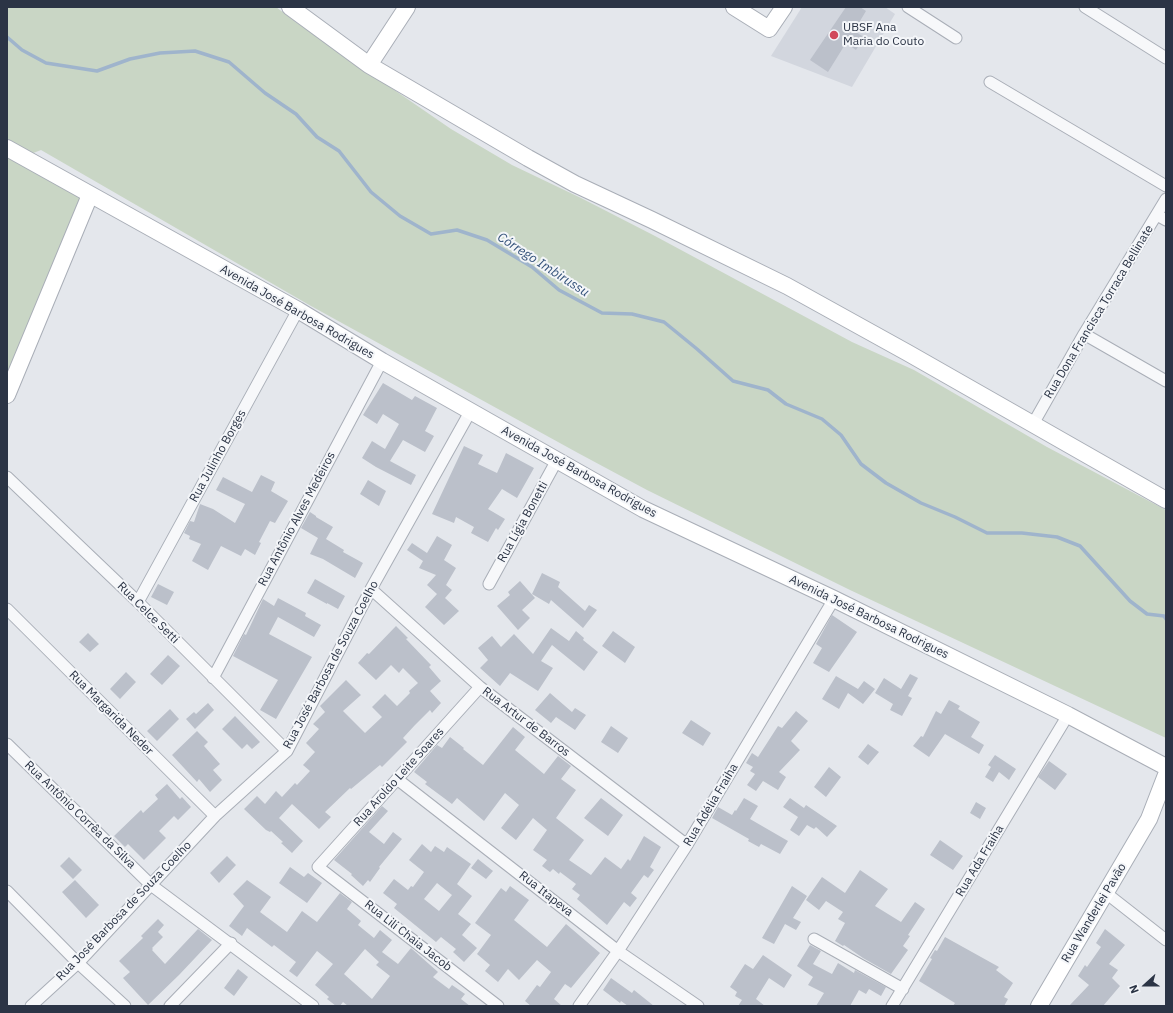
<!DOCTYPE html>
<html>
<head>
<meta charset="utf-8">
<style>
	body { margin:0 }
	#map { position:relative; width:1173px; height:1013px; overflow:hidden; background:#e4e7ec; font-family:"IBM Plex Sans",sans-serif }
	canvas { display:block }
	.frame { position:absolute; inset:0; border:8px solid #2b3445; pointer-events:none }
	.north { position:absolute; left:1125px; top:965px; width:40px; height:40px; -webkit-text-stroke:3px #f4f6f9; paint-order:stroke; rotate:249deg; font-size:11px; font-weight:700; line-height:16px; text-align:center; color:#2b3445 }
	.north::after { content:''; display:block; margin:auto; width:14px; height:18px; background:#2b3445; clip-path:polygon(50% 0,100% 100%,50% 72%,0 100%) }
</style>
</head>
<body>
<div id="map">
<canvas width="1173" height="1013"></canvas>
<div class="frame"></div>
<div class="north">N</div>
</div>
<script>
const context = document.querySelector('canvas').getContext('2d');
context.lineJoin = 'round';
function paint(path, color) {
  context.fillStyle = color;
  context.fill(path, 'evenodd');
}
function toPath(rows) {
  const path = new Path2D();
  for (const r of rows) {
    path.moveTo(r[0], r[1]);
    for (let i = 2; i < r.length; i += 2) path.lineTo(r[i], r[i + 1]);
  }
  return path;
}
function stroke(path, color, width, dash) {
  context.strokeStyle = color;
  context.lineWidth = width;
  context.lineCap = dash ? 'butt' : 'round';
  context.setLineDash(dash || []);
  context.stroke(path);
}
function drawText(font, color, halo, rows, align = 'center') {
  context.font = font + ' "IBM Plex Sans",sans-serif';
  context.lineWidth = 4;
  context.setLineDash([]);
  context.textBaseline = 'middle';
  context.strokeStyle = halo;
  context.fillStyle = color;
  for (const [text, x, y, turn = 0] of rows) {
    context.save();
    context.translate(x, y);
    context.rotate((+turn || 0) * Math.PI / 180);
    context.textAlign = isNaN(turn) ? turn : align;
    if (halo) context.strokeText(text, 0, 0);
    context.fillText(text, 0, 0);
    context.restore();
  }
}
paint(toPath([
	[802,7,885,7,895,14,852,87,771,56]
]), '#d2d6de');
paint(toPath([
	[7,7,276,7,297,23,451,129,512,165,581,198,655,236,852,342,914,370,1047,447,1166,510,1166,738,850,590,647,490,578,453,311,306,41,150,23,157,90,195,7,395]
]), '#c9d6c5');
stroke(toPath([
	[7,37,22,50,46,63,97,71,130,59,160,53,195,51,229,62,265,93,296,114,317,137,339,151,371,192,400,216,431,234,457,230,487,240,532,267,559,290,602,313,632,314,664,322,697,349,733,381,768,390,786,404,822,419,841,435,861,464,886,483,921,503,955,517,987,533,1022,533,1057,537,1080,546,1130,601,1147,614,1164,616,1166,619]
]), '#9fb4cc', 3.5);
paint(toPath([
	[846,7,860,7,866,11,854,31,864,37,856,50,846,43,828,72,810,60],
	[383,383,412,400,415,396,437,408,425,431,434,436,425,452,403,440,390,461,416,475,411,485,376,467,362,458,372,441,385,449,399,424,383,414,377,424,363,415],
	[464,446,483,455,478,464,497,473,506,453,534,468,517,498,502,489,488,509,505,519,498,530,496,528,488,542,471,533,474,527,456,517,454,523,432,514],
	[261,475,275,482,271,491,288,501,275,523,270,521,259,542,261,543,255,555,245,549,241,556,221,546,208,570,192,561,201,544,189,539,190,536,184,533,190,521,194,522,200,504,213,509,235,523,245,504,216,490,223,477,252,492],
	[368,480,386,491,379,506,360,494],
	[310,512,316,516,316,517,333,527,326,539,344,550,343,552,363,563,355,578,323,559,310,554,318,538,301,528],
	[437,536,452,545,444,560,456,568,446,585,452,590,445,598,459,611,444,625,425,607,437,594,427,585,436,575,419,568,423,561,407,550,412,543,427,553],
	[542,573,560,582,558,587,585,611,589,605,597,610,583,628,551,600,549,604,532,594],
	[315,579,345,596,338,609,327,603,327,604,307,593],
	[520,581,535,598,522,610,530,618,518,630,497,606,510,595,508,592],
	[158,584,174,592,167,605,151,597],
	[278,598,306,613,305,616,321,625,314,637,278,617,269,634,312,657,276,719,260,710,278,680,233,656,244,634,246,635,263,599,274,606],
	[832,615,857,632,829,672,813,663,822,648,816,644],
	[396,626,408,638,406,639,431,665,429,667,441,681,430,691,441,703,432,713,430,710,415,725,403,738,407,742,382,767,380,765,351,789,350,788,325,812,331,817,319,829,292,804,279,818,303,841,292,853,281,843,283,842,271,831,270,832,266,830,244,809,257,796,265,804,276,791,282,797,295,783,297,785,310,771,303,765,315,752,306,743,319,729,313,724,325,712,320,706,346,680,361,695,343,711,365,733,382,717,372,707,385,694,397,706,410,693,409,691,418,683,403,668,399,673,391,665,376,680,358,663,367,653,369,654],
	[551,628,569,641,576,631,584,638,583,640,598,652,584,671,552,645,541,661,553,668,538,691,510,673,500,686,480,668,488,660,478,648,492,636,501,647,514,634,533,654],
	[613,631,635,647,625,663,602,646],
	[88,633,99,644,90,652,79,642],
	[168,655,180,666,162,685,150,674],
	[126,672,136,682,120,699,110,689],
	[910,674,918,678,908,696,912,698,902,716,890,710,893,704,875,693,884,678,901,689],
	[836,676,858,689,864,681,875,689,863,704,848,693,839,709,822,699],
	[550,693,572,712,575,708,586,715,575,730,556,717,551,723,535,710],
	[949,700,960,706,958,709,980,722,971,737,984,745,979,754,945,734,929,757,913,746,921,736,923,737,936,711,941,714],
	[208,703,214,710,195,729,186,719,194,712,196,714],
	[170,709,179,719,157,741,147,731],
	[796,711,808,721,791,741,800,750,779,772,786,777,778,790,763,781,756,791,747,785,755,774,750,771,753,767,746,763,752,753,758,757,778,726,782,728],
	[235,716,260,742,252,749,247,744,242,749,222,729],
	[691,720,711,733,703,746,682,733],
	[611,726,628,738,618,753,601,742],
	[513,727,525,737,515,750,544,774,558,756,571,766,561,779,576,790,556,818,584,840,569,860,591,875,605,857,621,869,628,859,630,861,644,836,661,847,650,867,654,870,648,878,644,875,631,893,637,898,630,907,624,902,607,925,577,899,580,895,572,889,576,884,560,872,559,874,553,869,550,872,542,866,547,860,533,850,547,830,533,818,516,840,501,828,519,805,505,793,484,821,457,798,452,804,425,784,427,782,414,772,437,745,442,748,450,737,464,748,463,749,483,765],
	[197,731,208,742,204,746,220,764,213,770,222,780,210,792,199,779,197,782,172,755],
	[868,744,879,752,868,765,858,757],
	[995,755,1016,769,1009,780,999,772,993,782,985,777,991,767,988,765],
	[1049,761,1067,774,1055,790,1038,777],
	[829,767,841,777,826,797,814,787],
	[167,784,180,799,182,797,191,807,178,820,174,816,159,831,166,838,144,860,128,844,125,847,114,836,141,810,143,813,158,799,155,795],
	[601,798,623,815,608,836,584,818],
	[744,798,758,806,750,819,788,841,780,854,761,844,759,847,748,841,749,839,712,818,718,807,732,815,735,810,736,811],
	[790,798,804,808,806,805,837,826,827,837,816,827,814,829,807,825,799,836,790,830,798,817,783,807],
	[976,802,986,808,980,819,970,813],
	[382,806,388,811,369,832,384,844,393,832,402,839,379,867,380,868,370,882,368,880,363,886,351,875,352,874,334,860],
	[940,840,963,856,953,870,930,855],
	[422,844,431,852,435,846,444,852,447,847,471,864,457,884,472,896,458,914,471,924,462,935,477,948,464,962,453,952,456,949,441,937,436,942,394,908,397,904,383,893,394,879,408,890,411,886,413,887,424,872,409,860],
	[437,883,452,895,439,911,424,899],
	[227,856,236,865,219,883,210,873],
	[69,857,82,870,73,879,60,866],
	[478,859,493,871,486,879,471,868],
	[290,867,304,877,308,873,322,883,307,903,279,883],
	[860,870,888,889,875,906,901,922,915,902,925,909,908,935,910,936,903,946,908,950,891,974,863,958,844,945,843,946,835,941,845,923,838,919,843,912,826,901,819,910,806,900,822,877,845,893],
	[75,880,99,905,86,918,62,892],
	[247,880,271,897,260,912,287,932,302,911,317,922,340,893,352,902,347,909,361,921,358,925,374,938,380,930,392,940,382,952,398,964,411,948,438,972,433,977,449,989,452,985,465,994,461,999,470,1006,348,1006,343,1002,340,1006,336,1006,327,999,329,997,315,985,333,964,317,951,297,977,289,971,296,962,274,945,272,947,247,928,242,936,229,926,244,906,233,894],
	[365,949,379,962,376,965,390,976,372,999,344,974],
	[510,886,529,900,514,920,547,947,566,924,600,953,571,988,565,984,554,999,562,1006,531,1006,525,1001,537,985,540,987,551,972,537,960,519,980,508,969,498,982,485,971,490,965,477,954,491,935,475,923,501,888,506,892],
	[792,886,807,896,793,918,801,922,796,930,785,924,774,944,762,938],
	[158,919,164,925,158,932,163,937,152,948,153,949,152,950,165,964,198,929,212,940,179,975,148,1005,123,978,130,972,119,961,143,938,141,936],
	[1105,929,1125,945,1109,964,1118,970,1112,978,1120,986,1103,1006,1069,1006,1089,985,1078,976,1085,965,1087,967,1101,947,1096,943],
	[945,937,999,967,996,970,1013,983,1004,997,1008,999,1004,1006,953,1006,955,1003,919,981,932,959,930,958,935,950,937,951],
	[810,945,821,951,813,964,832,974,838,963,854,973,855,970,886,987,881,996,869,989,866,994,859,990,850,1006,816,1006,824,993,808,985,813,977,797,966],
	[763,955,792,975,784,988,769,978,756,999,765,1006,738,1006,742,1000,735,996,737,992,730,987,745,964,753,969],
	[238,969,248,977,234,996,224,988],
	[611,978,632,993,634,990,654,1006,628,1006,621,1001,620,1003,603,990]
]), '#bbc0ca');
const street = toPath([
	[908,7,956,38],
	[1085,7,1166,58],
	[990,82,1166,186],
	[1157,215,1166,220],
	[1084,334,1166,381],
	[1033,424,1084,334,1166,199],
	[7,477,138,602,287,751],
	[489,584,557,460],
	[371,589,480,687,687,845],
	[138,602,298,310],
	[7,609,215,816],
	[213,678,382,361],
	[480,687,318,867,498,1006],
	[7,744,151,885,313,1006],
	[397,779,618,951,698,1006],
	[7,891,78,963,125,1006],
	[1106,893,1166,940],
	[814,939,903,989],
	[31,1006,78,963,215,816,287,751,371,589,470,412],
	[170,1006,231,943],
	[579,1006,618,951,687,845,834,599],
	[892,1006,1068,715]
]);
const secondary = toPath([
	[290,7,369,65,528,158,575,184,652,220,787,286,908,353,1166,500],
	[734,7,769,29,784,7],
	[369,65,407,7],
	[7,148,298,310,382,361,643,509,834,599,1068,715,1166,767],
	[7,395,90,195],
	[1039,1006,1149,819,1166,775]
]);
stroke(street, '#a9aeb7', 13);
stroke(secondary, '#a9aeb7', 18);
stroke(street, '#f7f8fa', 11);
stroke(secondary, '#fff', 16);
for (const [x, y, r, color] of [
	[834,35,5,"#d1495b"]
]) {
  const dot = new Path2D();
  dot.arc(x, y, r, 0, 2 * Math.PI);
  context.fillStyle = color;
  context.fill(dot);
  stroke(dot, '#f4f6f9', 1.5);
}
drawText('12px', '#2b3445', '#f4f6f9', [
	["UBSF Ana",843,28],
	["Maria do Couto",843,42]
], 'left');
drawText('12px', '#2b3445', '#f4f6f9', [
	["Avenida José Barbosa Rodrigues",297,312,30],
	["Rua Dona Francisca Torraca Bellinate",1099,312,-59],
	["Rua Julinho Borges",218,456,-61],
	["Avenida José Barbosa Rodrigues",579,472,29],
	["Rua Antônio Alves Medeiros",297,519,-62],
	["Rua Lígia Bonetti",523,522,-61],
	["Rua Celce Setti",148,613,45],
	["Avenida José Barbosa Rodrigues",869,617,26],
	["Rua José Barbosa de Souza Coelho",331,665,-62],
	["Rua Margarida Neder",111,713,45],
	["Rua Artur de Barros",526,722,37],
	["Rua Aroldo Leite Soares",399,777,-48],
	["Rua Adélia Fraiha",711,805,-59],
	["Rua Antônio Corrêa da Silva",80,815,44],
	["Rua Ada Fraiha",980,861,-59],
	["Rua Itapeva",546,894,38],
	["Rua José Barbosa de Souza Coelho",124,911,-46],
	["Rua Wanderlei Pavão",1094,913,-59],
	["Rua Lili Chaia Jacob",408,936,38]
]);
drawText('italic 13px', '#34527a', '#f4f6f9', [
	["Córrego Imbirussu",543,265,33]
]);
</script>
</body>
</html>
